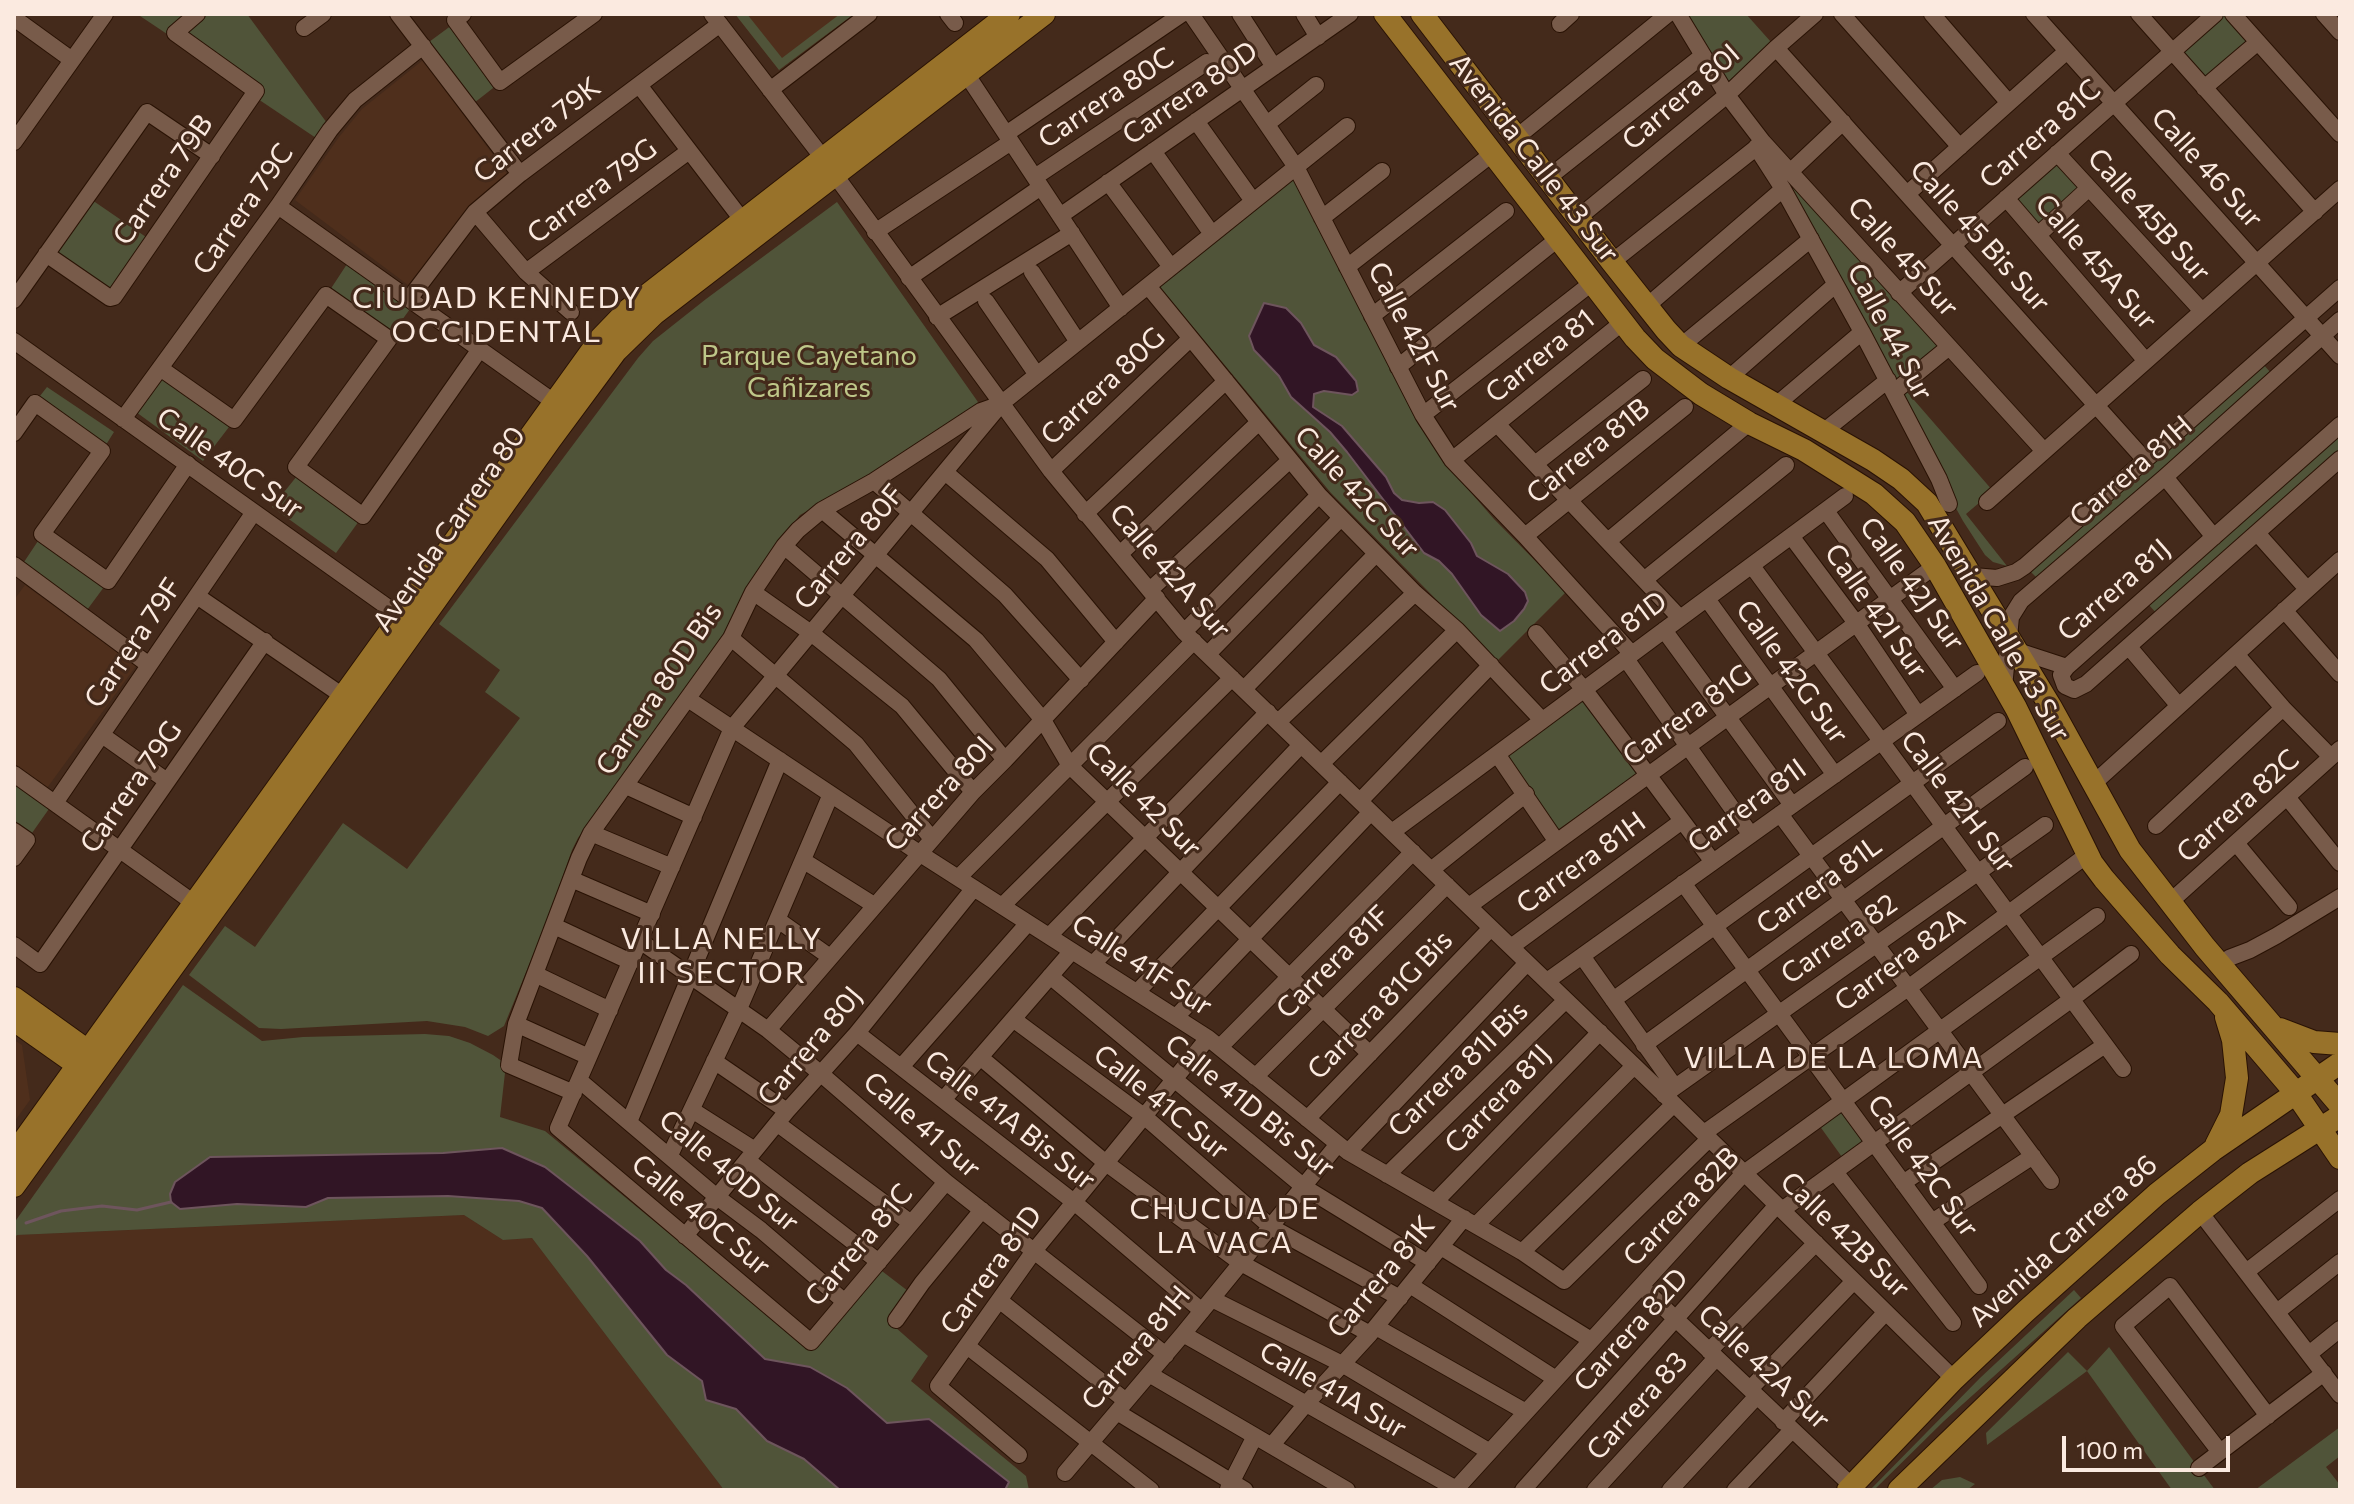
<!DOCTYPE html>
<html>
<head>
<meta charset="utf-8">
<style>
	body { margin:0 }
	#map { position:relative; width:2354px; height:1504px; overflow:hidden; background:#442a1b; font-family:Commissioner,sans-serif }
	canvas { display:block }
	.frame { position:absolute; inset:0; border:16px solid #fbeae0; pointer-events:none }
	.scale { position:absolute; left:2062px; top:1436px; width:168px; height:36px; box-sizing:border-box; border:4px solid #fbeae0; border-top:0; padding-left:10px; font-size:24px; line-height:28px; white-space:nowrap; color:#fbeae0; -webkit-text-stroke:6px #442a1b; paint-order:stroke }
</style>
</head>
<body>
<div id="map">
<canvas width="2354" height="1504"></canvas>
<div class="frame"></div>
<div class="scale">100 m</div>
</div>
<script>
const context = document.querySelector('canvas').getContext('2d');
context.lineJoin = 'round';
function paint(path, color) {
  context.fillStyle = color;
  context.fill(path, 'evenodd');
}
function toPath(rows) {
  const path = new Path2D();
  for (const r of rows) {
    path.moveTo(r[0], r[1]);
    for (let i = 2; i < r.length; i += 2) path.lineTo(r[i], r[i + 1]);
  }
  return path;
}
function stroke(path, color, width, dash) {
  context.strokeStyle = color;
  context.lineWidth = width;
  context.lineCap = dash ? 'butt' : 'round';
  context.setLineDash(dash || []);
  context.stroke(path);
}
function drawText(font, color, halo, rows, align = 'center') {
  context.font = font + ' Commissioner,sans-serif';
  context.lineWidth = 6;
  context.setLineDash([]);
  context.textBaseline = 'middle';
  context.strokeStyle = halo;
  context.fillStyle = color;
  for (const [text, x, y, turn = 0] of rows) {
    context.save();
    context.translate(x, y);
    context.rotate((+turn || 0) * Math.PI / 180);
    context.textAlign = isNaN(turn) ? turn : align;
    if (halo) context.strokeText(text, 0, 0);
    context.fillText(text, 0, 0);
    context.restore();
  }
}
paint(toPath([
	[735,14,854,14,779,70],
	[423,60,507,174,472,204,408,285,295,200,339,137,362,109],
	[25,585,136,666,47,788,14,764,14,600],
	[14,1040,22,1045,30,1100,14,1122],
	[464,1215,503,1240,532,1238,724,1490,14,1490,14,1239,17,1235]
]), '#4f2f1c');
paint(toPath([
	[137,14,202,14,204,16,206,14,247,14,327,123,316,138,258,99,173,27,167,34],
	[735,14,747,14,782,58,840,14,854,14,779,70],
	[1684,14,1746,14,1771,42,1726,84],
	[2223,14,2226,14,2250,41,2207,79,2182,50],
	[452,25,497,85,474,103,429,42],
	[1757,147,1945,350,1901,385,1993,491,1966,514,2007,566,1993,562,1985,555,1963,521],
	[2060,162,2083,188,2038,228,2015,201],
	[1294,178,1418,424,1453,472,1494,519,1566,592,1497,661,1331,493,1159,286],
	[92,200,146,237,108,292,54,256],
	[837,202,978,402,967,415,931,442,800,515,780,540,716,653,578,838,572,850,547,921,504,1026,488,1036,465,1027,427,1021,281,1029,259,1028,189,975,225,926,255,947,343,823,407,869,520,718,485,692,500,670,439,624,638,358,653,341,706,299],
	[347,264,410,309,392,334,330,290],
	[2263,364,2271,373,2038,579,2029,570],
	[161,378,229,427,203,461,136,412],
	[47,387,114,432,104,448,36,401],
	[2340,434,2340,453,2158,615,2148,604],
	[297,476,359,521,336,553,272,507],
	[38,541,104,587,87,610,22,565],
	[1585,697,1639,773,1556,831,1502,756],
	[14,779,51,806,32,833,14,820],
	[183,985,262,1041,303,1037,425,1034,449,1036,470,1043,493,1055,506,1064,500,1117,545,1131,810,1350,878,1268,908,1291,887,1320,928,1356,911,1381,1026,1476,1029,1490,724,1490,532,1238,503,1240,464,1215,17,1235,14,1239,14,1223],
	[1842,1109,1865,1140,1842,1157,1819,1125],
	[2074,1290,2081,1298,1944,1421,1874,1490,1870,1490,1980,1378],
	[2109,1347,2215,1490,2172,1490,2087,1371,1987,1445,1986,1433,2068,1352,2087,1371],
	[2340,1427,2340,1456,2326,1467,2340,1485,2340,1490,2255,1490],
	[1960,1477,1975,1484,1967,1490,1930,1490,1942,1480]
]), '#505439');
const water = toPath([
	[1264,303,1286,308,1301,323,1314,345,1336,357,1356,381,1358,391,1352,395,1324,391,1314,394,1313,407,1342,426,1386,477,1394,493,1402,500,1419,503,1433,502,1445,510,1471,543,1477,556,1508,574,1525,592,1528,601,1524,609,1514,621,1500,631,1481,615,1452,574,1439,561,1424,553,1347,452,1330,432,1291,397,1279,376,1254,350,1249,336,1264,303],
	[502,1148,545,1167,640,1241,666,1270,686,1285,765,1359,810,1367,847,1388,887,1423,929,1419,1009,1482,1005,1490,840,1490,804,1459,767,1441,736,1409,706,1400,702,1381,667,1355,587,1256,542,1208,519,1201,448,1196,328,1198,306,1207,237,1204,180,1209,171,1202,170,1194,175,1182,210,1157,443,1153,502,1148]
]);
paint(water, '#311525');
stroke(water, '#6e555d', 2);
stroke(toPath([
	[26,1223,61,1211,102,1206,137,1210,171,1202]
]), '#6e555d', 3);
const minor = toPath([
	[398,14,520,174],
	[463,14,455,20,500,82,594,14],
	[712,14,816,149,1051,471,1184,632,1674,1104,1954,1379],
	[948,14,955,23],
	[1191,14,1296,167,1423,415,1452,460,1525,536,1632,654],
	[1240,14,1274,67],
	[1304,14,1318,37],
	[1678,14,1727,95,1763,142,2044,451],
	[1842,14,1960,147],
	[1932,14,2009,103],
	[2034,14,2340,356],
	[2139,14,2315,212],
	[2233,14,2340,134],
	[2324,14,2340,32],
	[14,18,72,60],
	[1560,24,1571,14],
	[304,28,323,14],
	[1776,48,2145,460],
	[965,72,1121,308],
	[639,85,743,221],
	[2204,88,2258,42],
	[770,90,869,14],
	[1196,121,1253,201],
	[1267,124,1316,85],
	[1006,134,1182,14],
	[1517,137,1668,14],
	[14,142,105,14],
	[1756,147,1783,189,1862,332,1939,479,1949,504],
	[1153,151,1212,234],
	[2057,153,2202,311],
	[1791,171,1843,122],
	[1035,177,1207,62],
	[1548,178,1702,56],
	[1108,182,1171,267],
	[1907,194,2067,51],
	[2006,198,2146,361],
	[278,206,554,402],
	[475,212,526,272,571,312],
	[1060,216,1350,14],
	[1322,218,1382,171],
	[1578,218,1727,95,1776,48,1815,14],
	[875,232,1011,142],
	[2038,235,2089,188],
	[46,254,110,298,114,297,256,91,175,33,197,14],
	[1612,262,1762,143],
	[1347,267,1492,154],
	[526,272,689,151],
	[1032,272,1078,342],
	[909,278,1041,187],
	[1148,286,1319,495,1415,593,1457,630,1542,720],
	[1899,293,2215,14],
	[409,299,475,212,520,174,720,24],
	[14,300,147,112,212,156],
	[986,301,1037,375],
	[1647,306,1783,189],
	[1372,316,1506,211],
	[937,317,1072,233],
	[14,341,407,621],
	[1681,346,1811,239],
	[1398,367,1559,238],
	[160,368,234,420,326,295,389,339,296,467,363,516,480,349],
	[1729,378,1835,285],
	[1894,392,1949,347],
	[1776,405,1862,332],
	[1423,415,1593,282],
	[123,419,278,206,330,130,355,100,423,46],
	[1497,424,1680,618],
	[2340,425,2067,667,2061,675,2065,686,2074,690,2086,684,2340,459],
	[1823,432,1888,380],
	[14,433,35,403,102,451,42,534,108,581,188,464],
	[1452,460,1623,322],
	[1535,464,1643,379],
	[1051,471,1190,339],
	[945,472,1047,559,1116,642],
	[2165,477,2214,537],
	[874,481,1005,595,1081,680],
	[1987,502,2340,189],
	[822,510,976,640,1043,720,1070,766,1370,1054],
	[1826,511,1955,689],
	[1085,514,1226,381],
	[2257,533,2307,589],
	[1525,536,1685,407],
	[1791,536,1856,623,1918,715],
	[1608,541,1749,423],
	[784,546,939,679,1005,760],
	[1120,554,1259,422],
	[14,565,149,665],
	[1752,566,2123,1069],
	[1973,576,1997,578,2016,572,2025,566,2340,288],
	[1644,580,1786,465],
	[1150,590,1290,460],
	[753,592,811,633,902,706,973,792],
	[197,596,343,696],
	[1707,599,1835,775],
	[2284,610,2340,674],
	[1664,630,1792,805],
	[1184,632,1319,495],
	[1536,633,1587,693,1713,862],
	[731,638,856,744,932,839],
	[2129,647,2179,706],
	[2018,651,2067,667],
	[1208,654,1341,518],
	[2236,654,2283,708,2331,757],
	[1626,659,1751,835],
	[2004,687,2011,617,2021,601,2165,477,2340,320],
	[1244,689,1376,554],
	[688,699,919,853,1208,1038,1348,1152,1522,1252,1564,1281,1709,1139],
	[1278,722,1415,593],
	[102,735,167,781],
	[1497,754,1557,842],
	[1321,764,1457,630],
	[14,774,194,903],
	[2094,783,2340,560],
	[626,786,694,817],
	[2287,797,2340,863],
	[1360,801,1491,665],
	[55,803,254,512],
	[1780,814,2051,1181],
	[2156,826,2283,708],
	[14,831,27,840,14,858],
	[1392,832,1845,496],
	[591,833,672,867],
	[2236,843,2289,907],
	[804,861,874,905],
	[1431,870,1526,794],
	[958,878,1194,641],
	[571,879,652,914],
	[1683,883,1979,1286],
	[2170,902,2340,749],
	[1002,906,1232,678],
	[1469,906,1935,566],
	[778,920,830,957],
	[554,926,631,962],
	[1049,936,1268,712],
	[640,941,768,1030,820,1073,946,1182,1166,1355],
	[14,945,40,964,265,641],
	[1511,947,1682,821],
	[1582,956,1675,1087],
	[2229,958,2250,950,2276,936,2340,897],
	[1093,964,1301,745],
	[535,974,610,1010],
	[1050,976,1304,1187,1428,1263],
	[1547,981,1977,673],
	[1137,992,1340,782],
	[1613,1000,1998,721],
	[1176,1017,1371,812],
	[1013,1019,1145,1117,1271,1227,1400,1298],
	[516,1024,589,1057],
	[768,1030,973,792,1005,760,1157,598],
	[857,1033,1074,1202,1202,1311],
	[1644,1045,2025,767],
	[1220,1047,1413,852],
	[980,1057,1106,1163,1241,1263,1370,1334],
	[714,1061,787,1111],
	[901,1067,1028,923],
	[1255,1077,1447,885],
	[579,1080,717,1197,761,1230,845,1302],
	[574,1093,509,1065,516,1024,579,858,591,833,731,638,753,592,784,546,798,530,822,510,874,481,981,411,998,405],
	[1664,1095,2045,825],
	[943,1100,1072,951],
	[692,1110,755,1150],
	[1307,1119,1491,928],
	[629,1122,780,760],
	[778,1124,911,1223],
	[1704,1133,1908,988,2087,855],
	[1348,1152,1527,963],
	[670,1155,739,1009,831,794],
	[747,1160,879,1262],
	[1835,1172,1953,1323],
	[1387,1175,1566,1000],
	[946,1182,811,1342,558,1128,732,728,1002,403,1347,126],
	[1903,1183,2105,1045],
	[1435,1202,1600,1032],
	[1782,1210,2072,999,2131,954],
	[2200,1212,2340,1395],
	[1932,1222,2033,1156],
	[1476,1225,1634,1066],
	[685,1236,787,1111,857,1033,974,888],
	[1441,1247,1591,1340],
	[1522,1252,1674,1104],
	[2246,1272,2340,1199],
	[1410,1285,1556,1379],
	[1641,1286,1852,1486],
	[1212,1299,1342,1364,1490,1452],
	[999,1300,1126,1401],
	[2277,1312,2340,1262],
	[896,1320,922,1283,982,1210],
	[1376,1327,1526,1412],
	[1183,1334,1458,1490],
	[967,1346,1151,1490],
	[1709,1351,1816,1243],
	[2309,1354,2340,1329],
	[1149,1374,1347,1490],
	[1750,1389,1854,1281],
	[1117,1412,1245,1490],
	[1783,1422,1886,1312],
	[1272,1445,1305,1405,1370,1334,1464,1218],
	[2220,1452,2123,1326,2170,1286,2268,1416],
	[1019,1455,938,1386,1034,1251,1208,1038],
	[2199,1468,2324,1373],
	[1065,1473,1183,1334,1338,1144],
	[1228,1489,1255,1436],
	[1455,1490,1744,1173,2097,916],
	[1523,1490,1777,1205],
	[1595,1490,1716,1358],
	[1670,1490,1757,1396],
	[1735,1490,1792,1430]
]);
const major = toPath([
	[1385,14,1635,338,1655,359,1701,394,1749,423,1804,450,1874,494,1905,522,1935,566,2016,708,2092,863,2104,879,2170,955,2218,1002,2295,1092,2340,1158],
	[1422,14,1612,262,1666,330,1681,346,1729,378,1873,460,1901,479,1927,503,2052,709,2130,850,2205,947,2340,1105],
	[14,998,99,1059],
	[14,1020,89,1073],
	[2280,1029,2314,1042,2340,1044],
	[2216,1145,2231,1115,2237,1078,2233,1040,2226,1017],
	[14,1154,601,338,628,310,1009,14],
	[14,1186,243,870,550,440,616,351,654,314,1044,14],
	[1848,1490,1954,1379,2026,1311,2157,1194,2213,1150,2340,1063],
	[1899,1490,2077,1318,2200,1212,2250,1173,2340,1116]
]);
stroke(minor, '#291204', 18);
stroke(major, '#291204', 24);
stroke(minor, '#785b4a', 16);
stroke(major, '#98722a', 22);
drawText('28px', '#fbeae0', '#442a1b', [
	["Carrera 80D",1190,93,-35],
	["Carrera 80I",1681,97,-41],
	["Carrera 80C",1106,98,-34],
	["Carrera 79K",537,130,-38],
	["Carrera 81C",2040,134,-41],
	["Avenida Calle 43 Sur",1534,158,52],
	["Calle 46 Sur",2207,168,48],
	["Carrera 79B",163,180,-55],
	["Carrera 79G",592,191,-37],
	["Carrera 79C",243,209,-55],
	["Calle 45B Sur",2149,215,48],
	["Calle 45 Bis Sur",1980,236,48],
	["Calle 45 Sur",1903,257,48],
	["Calle 45A Sur",2096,262,49],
	["Calle 44 Sur",1890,332,62],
	["Calle 42F Sur",1414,337,62],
	["Carrera 81",1540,356,-39],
	["Carrera 80G",1103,386,-43],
	["Carrera 81B",1588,451,-39],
	["Calle 40C Sur",230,463,35],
	["Carrera 81H",2131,471,-41],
	["Calle 42C Sur",1357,492,47],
	["Avenida Carrera 80",449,529,-55],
	["Carrera 80F",849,547,-50],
	["Calle 42A Sur",1170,571,49],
	["Calle 42J Sur",1912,584,54],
	["Carrera 81J",2114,590,-41],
	["Calle 42I Sur",1876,611,55],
	["Avenida Calle 43 Sur",1999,628,60],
	["Carrera 79F",133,643,-56],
	["Carrera 81D",1603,643,-37],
	["Calle 42G Sur",1792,672,54],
	["Carrera 80D Bis",659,689,-56],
	["Carrera 81G",1687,715,-36],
	["Carrera 79G",131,787,-55],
	["Carrera 80I",939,794,-47],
	["Calle 42 Sur",1144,800,45],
	["Calle 42H Sur",1958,802,53],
	["Carrera 81I",1747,806,-36],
	["Carrera 82C",2238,806,-42],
	["Carrera 81H",1581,863,-36],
	["Carrera 81L",1819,885,-36],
	["Carrera 82",1839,939,-35],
	["Carrera 82A",1900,960,-36],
	["Carrera 81F",1333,962,-45],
	["Calle 41F Sur",1142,965,33],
	["Carrera 81G Bis",1380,1005,-46],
	["Carrera 80J",810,1046,-50],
	["Carrera 81I Bis",1458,1069,-44],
	["Carrera 81J",1498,1099,-46],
	["Calle 41C Sur",1161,1102,39],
	["Calle 41D Bis Sur",1250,1106,39],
	["Calle 41A Bis Sur",1010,1120,38],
	["Calle 41 Sur",922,1125,41],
	["Calle 42C Sur",1923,1166,54],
	["Calle 40D Sur",729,1171,40],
	["Carrera 82B",1681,1207,-46],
	["Calle 40C Sur",701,1215,40],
	["Calle 42B Sur",1845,1235,44],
	["Avenida Carrera 86",2063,1241,-42],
	["Carrera 81C",859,1245,-50],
	["Carrera 81D",991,1270,-54],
	["Carrera 81K",1381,1277,-50],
	["Carrera 82D",1631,1330,-48],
	["Carrera 81H",1136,1348,-50],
	["Calle 42A Sur",1764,1367,43],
	["Calle 41A Sur",1333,1390,30],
	["Carrera 83",1637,1406,-48]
]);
drawText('28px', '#bec789', '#442a1b', [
	["Parque Cayetano",809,356],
	["Cañizares",809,388]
]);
context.letterSpacing = '2px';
drawText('30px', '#fbeae0', '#442a1b', [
	["CIUDAD KENNEDY",497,298],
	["OCCIDENTAL",497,332],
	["VILLA NELLY",722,939],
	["III SECTOR",722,973],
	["VILLA DE LA LOMA",1834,1058],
	["CHUCUA DE",1225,1209],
	["LA VACA",1225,1243]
]);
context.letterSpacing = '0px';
</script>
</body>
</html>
